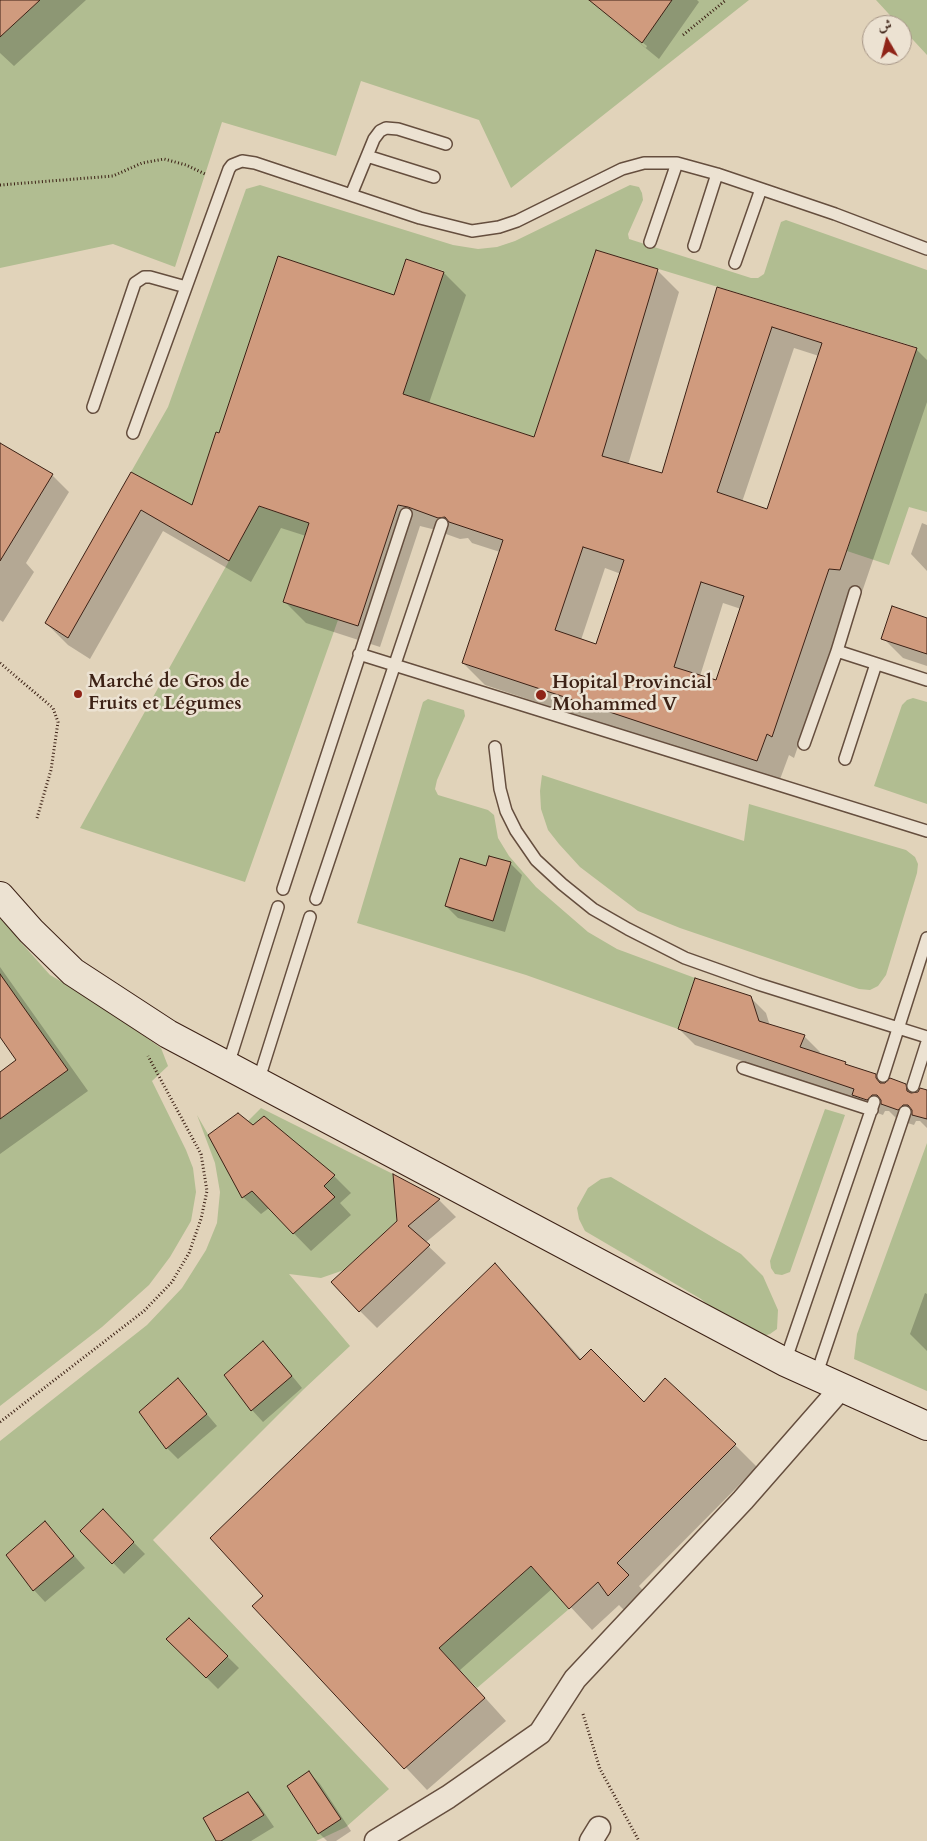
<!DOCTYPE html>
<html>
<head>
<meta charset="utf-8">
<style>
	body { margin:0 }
	#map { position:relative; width:927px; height:1841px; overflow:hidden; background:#e1d3ba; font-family:Cardo,Amiri,serif }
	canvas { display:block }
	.north { position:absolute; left:862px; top:15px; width:50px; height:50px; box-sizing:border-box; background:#ece2d2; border:1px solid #a69586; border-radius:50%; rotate:352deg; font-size:14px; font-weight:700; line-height:20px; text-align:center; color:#3c2115 }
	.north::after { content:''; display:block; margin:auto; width:18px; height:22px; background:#8f2418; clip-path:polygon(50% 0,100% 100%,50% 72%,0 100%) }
</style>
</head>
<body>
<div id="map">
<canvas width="927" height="1841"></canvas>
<div class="north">ش</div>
</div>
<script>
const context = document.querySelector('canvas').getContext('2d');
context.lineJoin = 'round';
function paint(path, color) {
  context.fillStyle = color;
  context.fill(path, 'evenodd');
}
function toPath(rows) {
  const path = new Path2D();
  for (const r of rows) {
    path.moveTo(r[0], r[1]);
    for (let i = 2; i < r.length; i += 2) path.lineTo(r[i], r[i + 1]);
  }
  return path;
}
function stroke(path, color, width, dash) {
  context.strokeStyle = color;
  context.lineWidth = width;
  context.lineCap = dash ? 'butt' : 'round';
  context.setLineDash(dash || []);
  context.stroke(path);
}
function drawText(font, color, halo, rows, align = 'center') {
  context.font = font + ' Cardo,serif';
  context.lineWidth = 5;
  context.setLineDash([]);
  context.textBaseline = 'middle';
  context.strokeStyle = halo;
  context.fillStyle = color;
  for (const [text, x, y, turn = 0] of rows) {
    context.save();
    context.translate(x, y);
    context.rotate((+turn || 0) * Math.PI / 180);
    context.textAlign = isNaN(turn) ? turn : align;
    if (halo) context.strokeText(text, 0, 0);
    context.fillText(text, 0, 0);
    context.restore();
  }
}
paint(toPath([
	[40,0,749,0,511,188,479,120,361,81,336,156,222,122,175,267,113,244,0,268,0,37],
	[876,0,927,0,927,55,902,28,902,25,899,25],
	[260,185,453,245,478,249,497,247,515,241,630,185,639,187,642,193,643,200,628,234,629,239,751,278,758,278,764,274,781,222,786,220,927,270,927,512,909,507,889,565,847,551,916,347,596,250,534,437,403,394,444,271,406,259,394,295,278,256,260,309,333,333,346,435,198,486,309,523,283,602,338,620,245,882,80,828,244,534,131,472,168,407,246,189],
	[913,698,927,702,927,804,874,786,902,705,907,700],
	[428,699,464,710,465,716,437,780,435,789,438,795,488,810,494,815,498,838,509,856,536,887,588,932,617,949,695,978,678,1029,526,975,357,923,423,702],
	[542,775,744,841,749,804,906,850,915,857,918,864,917,873,886,975,878,986,870,990,859,989,680,928,638,911,580,867,559,844,548,830,541,809,540,791],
	[0,919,4,919,18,939,50,975,98,1003,161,1048,168,1066,152,1081,186,1150,193,1168,196,1192,191,1221,170,1257,149,1285,102,1327,0,1406,0,1072,16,1060,0,1037],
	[261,1108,393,1174,397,1221,344,1270,321,1278,289,1274,350,1346,304,1389,153,1540,389,1789,346,1827,316,1841,0,1841,0,1441,147,1325,182,1288,206,1250,217,1223,220,1192,215,1163,197,1115,213,1143,248,1121],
	[825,1109,845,1115,790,1272,782,1275,775,1274,771,1268,770,1261],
	[927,1143,927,1391,854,1359,857,1334],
	[611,1177,741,1254,763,1276,778,1310,777,1329,770,1334,760,1337,723,1318,701,1299,585,1231,579,1219,577,1208,588,1188,601,1179],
	[531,1566,569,1609,477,1688,439,1648]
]), '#b1bd91');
paint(toPath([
	[0,0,86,0,14,66,0,53],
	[587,0,646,48,647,46,591,0,697,0,699,2,659,59],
	[657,270,679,292,628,465,662,475,718,289,916,349,927,360,927,402,862,592,851,591,794,758,789,755,779,782,485,685,463,663,500,552,472,543,468,538,460,539,432,529,420,526,380,647,306,623,284,601,306,536,281,528,251,582,163,531,90,659,68,645,46,623,131,473,192,507,220,435,395,296,444,273,466,295,429,403,534,438],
	[794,348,819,356,767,510,742,502],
	[605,568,621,574,597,645,581,640],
	[723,603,741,609,717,682,700,676],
	[0,454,52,475,69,492,26,563,34,572,3,622,0,620],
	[922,523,927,525,927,571,911,554],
	[927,619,927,666,903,658,883,638],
	[510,863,522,875,505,932,458,918,446,906,487,868],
	[0,967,88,1091,0,1154,0,1073,18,1061,0,1035],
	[750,997,766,1013,770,1026,804,1036,820,1052,819,1054,875,1075,885,1085,905,1085,914,1094,927,1092,927,1128,920,1121,916,1121,914,1125,898,1120,889,1111,885,1111,883,1115,869,1110,860,1101,695,1045,679,1029],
	[264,1118,334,1176,351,1193,340,1203,351,1215,311,1251,269,1208,261,1214,243,1197,210,1135,254,1127],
	[395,1177,439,1200,456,1217,425,1243,446,1263,377,1328,360,1311,398,1222],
	[495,1265,517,1287,582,1360,644,1404,735,1445,757,1467,639,1586,650,1598,631,1617,619,1605,592,1630,553,1588,460,1670,506,1721,427,1790,254,1606,265,1596],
	[925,1293,927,1294,927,1351,910,1334],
	[274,1354,302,1388,263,1422,252,1410],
	[178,1380,217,1426,178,1459,167,1448],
	[114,1522,145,1554,124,1574,82,1531],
	[45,1523,85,1568,45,1602,34,1590,7,1555],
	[189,1619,239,1668,218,1689,168,1639],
	[309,1772,320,1784,351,1831,336,1841,327,1841,319,1833],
	[248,1793,259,1805,274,1827,251,1841,217,1841]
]), '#0003');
const building = toPath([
	[0,0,40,0,0,37,0,0],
	[589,0,672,0,642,43,589,0],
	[596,250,658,269,602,456,662,473,717,287,917,348,840,570,829,569,772,737,767,734,757,761,462,663,503,540,449,522,445,517,438,518,408,507,398,505,358,626,283,602,309,523,259,506,229,561,141,510,68,638,45,623,131,472,192,505,216,432,219,433,278,256,394,295,406,259,444,272,403,394,534,437,596,250],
	[772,327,822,343,767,509,717,492,772,327],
	[583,547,624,560,596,644,555,630,583,547],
	[701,582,744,596,716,680,674,667,701,582],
	[0,443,53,474,0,561,0,443],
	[892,606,927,618,927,654,881,639,892,606],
	[489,856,511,862,493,921,445,906,460,858,486,866,489,856],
	[0,974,68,1070,0,1119,0,1072,16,1060,0,1037,0,974],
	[695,978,751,996,759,1021,805,1035,800,1047,846,1062,845,1064,876,1074,876,1078,880,1083,885,1083,890,1078,906,1084,907,1091,911,1093,918,1092,920,1088,927,1090,927,1119,912,1115,912,1110,908,1105,903,1105,898,1110,881,1104,881,1100,877,1095,872,1095,867,1100,852,1095,854,1089,678,1029,695,978],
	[238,1113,253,1125,264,1116,335,1175,324,1186,335,1197,293,1234,252,1191,242,1198,208,1135,238,1113],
	[393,1174,440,1199,408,1226,430,1245,359,1312,331,1282,397,1221,393,1174],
	[495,1263,580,1360,591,1349,644,1402,665,1378,736,1444,617,1563,629,1575,608,1596,598,1582,569,1609,531,1566,439,1648,485,1698,404,1769,252,1606,263,1596,210,1538,495,1263],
	[263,1341,292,1376,251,1411,224,1375,263,1341],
	[178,1378,207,1414,166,1449,139,1412,178,1378],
	[103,1509,134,1542,112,1564,80,1531,103,1509],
	[45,1521,74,1556,33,1591,6,1555,45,1521],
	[189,1618,228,1656,206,1678,166,1639,189,1618],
	[309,1771,341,1819,318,1834,287,1786,309,1771],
	[248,1792,264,1815,221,1841,216,1841,203,1818,248,1792]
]);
paint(building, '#d09b7e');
stroke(building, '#3c2115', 1);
const lane = toPath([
	[367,156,434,177],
	[351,195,374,139,380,131,386,128,398,129,446,144],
	[650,242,677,163],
	[694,246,717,174],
	[735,263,761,189],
	[93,407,135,283,144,277,150,277,186,287],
	[133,433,229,169,232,165,242,161,255,163,420,218,472,231,499,227,517,221,622,169,644,163,677,163,717,174,835,214,927,249],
	[837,651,927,680],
	[359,654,927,831],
	[804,744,837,651,855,592],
	[495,747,500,789,506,811,516,831,536,860,562,884,593,909,628,929,685,958,758,984,927,1037],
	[845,759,876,664],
	[283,889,406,514],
	[316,899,442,524],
	[228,1065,278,907],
	[743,1068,872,1110],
	[883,1076,927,938],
	[258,1082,310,917],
	[913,1086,927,1042],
	[785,1362,874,1102],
	[816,1376,905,1112]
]);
const street = toPath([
	[376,1841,448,1797,540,1733,575,1679,743,1500,842,1387],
	[591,1841,599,1828]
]);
const secondary = toPath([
	[0,896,31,931,73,972,168,1034,785,1362,927,1426]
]);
stroke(lane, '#654e3e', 14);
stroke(street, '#654e3e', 25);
stroke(secondary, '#3c2115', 30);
stroke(toPath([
	[683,35,726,0],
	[0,185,113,176,142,163,164,159,186,165,205,174],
	[0,663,53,708,58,722,51,770,37,818],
	[0,1422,144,1311,172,1282,189,1253,201,1219,207,1191,201,1154,148,1056],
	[583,1714,600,1769,639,1841]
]), '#3c2115', 3, [1, 2.5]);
stroke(lane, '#ece2d2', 11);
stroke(street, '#ece2d2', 22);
stroke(secondary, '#ece2d2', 28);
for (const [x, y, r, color] of [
	[78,694,5,"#8f2418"],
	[541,695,6,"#8f2418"]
]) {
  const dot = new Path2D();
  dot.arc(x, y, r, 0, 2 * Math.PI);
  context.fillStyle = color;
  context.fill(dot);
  stroke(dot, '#ece2d2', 2);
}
drawText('bold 19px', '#3c2115', '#ece2d2', [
	["Marché de Gros de",88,683],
	["Fruits et Légumes",88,705],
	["Hopital Provincial",552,684],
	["Mohammed V",552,706]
], 'left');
</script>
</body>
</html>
